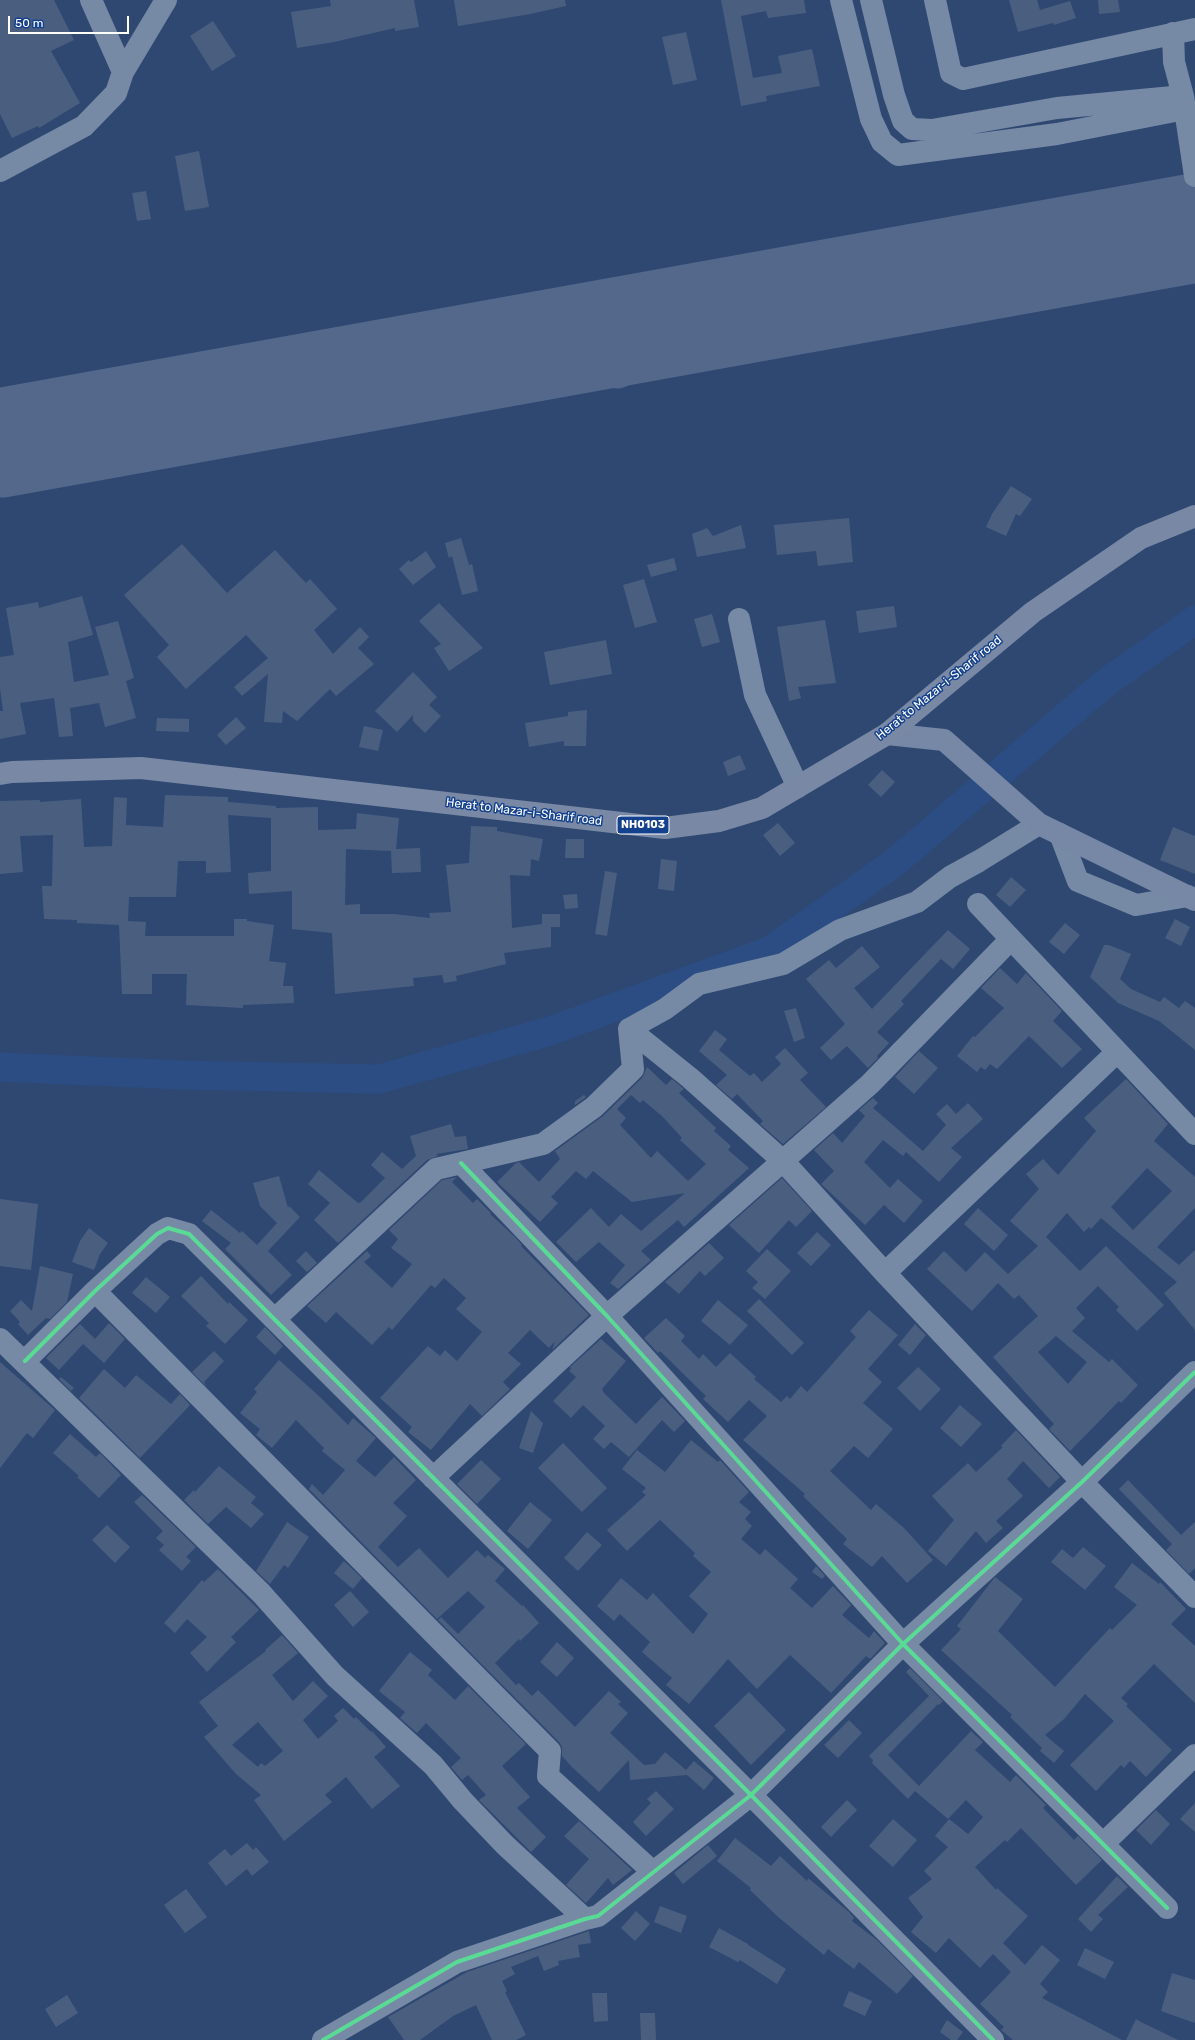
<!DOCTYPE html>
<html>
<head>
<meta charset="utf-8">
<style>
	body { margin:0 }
	#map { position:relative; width:1195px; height:2040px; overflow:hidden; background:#2f4872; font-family:Rubik,sans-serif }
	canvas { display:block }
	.scale { position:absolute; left:8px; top:16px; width:121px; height:18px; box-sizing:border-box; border:2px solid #fff; border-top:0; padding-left:5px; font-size:12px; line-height:14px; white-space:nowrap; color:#fff; -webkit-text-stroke:3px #14418d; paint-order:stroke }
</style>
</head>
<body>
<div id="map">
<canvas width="1195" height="2040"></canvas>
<div class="scale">50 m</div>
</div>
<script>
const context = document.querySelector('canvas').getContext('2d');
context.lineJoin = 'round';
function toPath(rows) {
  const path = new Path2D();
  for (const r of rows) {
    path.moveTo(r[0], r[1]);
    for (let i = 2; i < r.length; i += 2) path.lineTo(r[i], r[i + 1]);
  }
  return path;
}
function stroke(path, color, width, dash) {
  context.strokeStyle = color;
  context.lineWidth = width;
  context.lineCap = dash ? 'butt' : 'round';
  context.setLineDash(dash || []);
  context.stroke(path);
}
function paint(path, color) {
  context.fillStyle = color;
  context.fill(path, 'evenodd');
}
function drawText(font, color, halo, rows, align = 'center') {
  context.font = font + ' Rubik,sans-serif';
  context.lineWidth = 3;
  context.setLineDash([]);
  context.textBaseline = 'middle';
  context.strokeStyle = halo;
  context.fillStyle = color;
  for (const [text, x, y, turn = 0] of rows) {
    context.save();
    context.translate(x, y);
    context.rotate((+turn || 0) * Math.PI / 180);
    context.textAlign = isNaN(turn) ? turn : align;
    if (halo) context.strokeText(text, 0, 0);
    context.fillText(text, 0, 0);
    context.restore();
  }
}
stroke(toPath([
	[0,1067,182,1075,379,1079,550,1031,769,951,894,863,1104,684,1195,620]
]), '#2b4d83', 29);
stroke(toPath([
	[461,330,466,360],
	[611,334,617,367]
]), '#54688c', 43);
stroke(toPath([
	[0,443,1195,228]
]), '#54688c', 109);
paint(toPath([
	[0,0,54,0,74,40,51,51,80,103,39,128,38,126,12,138,0,114],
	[330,0,414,0,419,27,395,31,395,28,334,42,297,48,291,12,331,6],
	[454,0,565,0,566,6,530,14,458,26],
	[721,0,804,0,806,13,768,18,766,11,741,16,753,78,782,73,778,56,812,49,820,86,766,96,767,101,741,106],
	[1009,0,1037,0,1040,10,1070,1,1076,18,1054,25,1053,23,1018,32],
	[1098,0,1118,0,1120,12,1099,14],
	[213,21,236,56,212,71,190,36],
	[686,32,697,80,673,85,662,37],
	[199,151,209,207,185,211,175,156],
	[146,191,151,219,137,221,132,193],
	[1011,486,1032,499,1020,516,1016,514,1006,536,986,527,992,514],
	[849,518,853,562,818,566,816,551,777,555,774,525],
	[741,525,746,548,697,557,692,534,707,528,713,536],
	[461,538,469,565,472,564,478,591,462,595,452,556,449,558,445,543],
	[182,544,227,593,275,550,306,583,310,579,337,609,314,630,333,654,360,627,369,637,358,648,374,664,336,696,330,689,297,721,283,711,282,723,264,722,268,674,242,696,234,687,268,658,246,635,186,689,157,657,169,645,124,595],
	[426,551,436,567,413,585,399,569,409,560,411,562],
	[674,558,677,570,651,577,647,565],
	[644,579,657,622,635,628,623,585],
	[82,596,93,635,68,642,74,682,109,675,95,627,118,621,134,678,126,681,136,718,105,727,99,703,70,708,73,736,59,737,54,698,20,703,26,734,0,739,0,711,3,711,0,688,0,657,14,655,6,608,38,602,39,608],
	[439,603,483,648,449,671,434,648,441,644,419,621],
	[894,606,897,627,859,633,856,611],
	[712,614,720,642,702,647,694,619],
	[825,620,836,683,798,687,801,698,789,701,777,627],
	[606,640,612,674,550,685,544,652],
	[413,672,437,697,429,705,441,716,425,733,413,721,413,715,397,732,375,711],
	[587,710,586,746,564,746,564,741,529,747,525,723,568,716,568,712],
	[236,717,246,728,226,745,217,735],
	[157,718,189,719,189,732,156,731],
	[364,726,383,730,378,751,359,747],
	[740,755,746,769,728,776,723,762],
	[882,770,895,782,881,797,868,785],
	[165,795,228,797,228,802,276,806,276,808,318,807,318,830,356,829,357,813,399,818,396,849,420,848,421,872,392,873,391,851,346,849,345,905,360,904,360,914,394,914,430,918,429,913,451,912,446,865,469,863,471,826,497,827,497,831,543,839,539,861,531,859,530,876,510,875,512,928,542,924,542,914,560,914,560,927,551,927,551,947,504,953,506,964,456,976,457,981,444,983,442,975,413,978,414,986,335,994,332,933,292,929,292,891,249,894,248,873,271,871,271,818,228,815,231,872,206,873,206,861,178,861,176,897,129,897,128,921,146,922,145,936,234,936,234,919,247,919,247,921,274,925,269,961,286,963,283,986,293,986,294,1003,243,1005,243,1008,186,1005,187,974,152,974,152,994,122,994,119,925,77,923,77,920,44,919,42,886,52,886,53,835,20,836,23,872,0,874,0,801,40,800,40,802,81,799,84,847,112,846,114,797,127,798,126,825,163,827],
	[778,823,795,843,780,856,763,835],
	[1173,827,1195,836,1195,874,1160,860],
	[566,839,584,839,584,858,565,858],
	[661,859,677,861,674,891,658,889],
	[605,871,617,873,607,936,595,934],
	[1011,877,1026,890,1010,907,996,895],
	[577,894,578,908,565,909,563,895],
	[1175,919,1190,927,1181,946,1165,938],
	[1065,923,1080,935,1064,954,1049,942],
	[948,930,970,949,953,969,941,959,901,1001,904,1004,877,1032,889,1043,877,1056,878,1058,868,1068,847,1046,831,1060,820,1048,845,1024,806,979,829,960,836,968,862,946,880,967,854,988,872,1009],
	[1104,945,1109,945,1131,954,1120,979,1131,989,1160,1002,1164,997,1179,1008,1185,1001,1195,1008,1195,1050,1159,1021,1118,1003,1090,977],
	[1000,968,1017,984,1026,973,1062,1011,1053,1021,1082,1049,1062,1068,1029,1036,997,1069,990,1064,985,1070,981,1067,977,1072,957,1056,973,1036,975,1037,1004,1008,981,988],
	[796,1008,805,1038,794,1042,784,1011],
	[715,1030,727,1039,719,1050,750,1076,754,1073,762,1082,781,1064,775,1057,785,1048,808,1073,800,1080,826,1107,783,1144,760,1124,763,1121,737,1094,732,1099,716,1085,727,1075,699,1051],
	[919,1051,938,1068,914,1094,895,1077],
	[647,1067,666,1085,672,1079,684,1089,679,1093,716,1128,714,1131,731,1146,728,1150,749,1168,684,1227,678,1220,641,1251,651,1260,618,1289,610,1283,625,1265,599,1242,576,1262,556,1242,591,1208,609,1227,621,1214,641,1231,685,1193,632,1202,593,1171,586,1179,576,1171,551,1197,558,1203,540,1222,497,1182,516,1163,519,1162,539,1182,560,1159,555,1151,603,1116,642,1078],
	[631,1095,640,1103,643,1100,663,1117,682,1138,680,1140,706,1164,688,1181,657,1151,651,1158,620,1125,626,1118,617,1109],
	[1126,1079,1168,1124,1154,1141,1195,1177,1195,1208,1157,1247,1179,1265,1195,1250,1195,1330,1164,1293,1177,1282,1101,1218,1091,1229,1089,1227,1084,1232,1067,1213,1046,1237,1080,1271,1106,1246,1164,1305,1137,1331,1116,1310,1119,1307,1098,1286,1076,1308,1085,1318,1072,1331,1109,1362,1112,1359,1138,1385,1121,1403,1119,1401,1070,1451,1049,1429,1054,1424,993,1357,1038,1316,1019,1295,1014,1299,998,1283,972,1311,927,1269,944,1251,966,1272,985,1252,1008,1274,1038,1246,1010,1221,1039,1189,1026,1174,1043,1159,1058,1175,1096,1131,1084,1118],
	[1147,1168,1172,1191,1133,1230,1111,1207],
	[1056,1336,1087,1362,1068,1384,1038,1352],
	[584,1095,586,1097,575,1105,575,1101],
	[873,1098,878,1103,873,1108,923,1151,946,1125,936,1114,947,1104,956,1114,968,1103,983,1119,951,1148,962,1157,939,1182,906,1152,903,1156,883,1140,864,1162,890,1188,898,1179,923,1201,904,1223,884,1205,865,1225,821,1184,834,1171,814,1150,833,1133,842,1143,865,1116,859,1110],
	[451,1124,455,1137,466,1136,468,1149,436,1154,438,1156,427,1160,338,1243,314,1220,330,1203,308,1184,319,1170,358,1203,361,1202,385,1178,371,1165,382,1152,402,1169,416,1156,410,1136],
	[279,1176,288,1208,289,1206,300,1217,268,1251,292,1275,271,1295,225,1249,231,1243,202,1221,211,1210,240,1233,242,1231,257,1245,277,1223,260,1206,253,1183],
	[457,1177,452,1182,473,1203,477,1199,491,1213,490,1214,515,1237,522,1245,521,1246,589,1315,552,1350,555,1341,549,1348,530,1330,508,1353,521,1364,503,1382,510,1389,482,1416,470,1404,431,1450,408,1432,412,1427,380,1398,428,1346,440,1356,445,1350,457,1361,482,1332,456,1309,466,1298,444,1278,435,1288,431,1285,392,1330,389,1327,372,1345,336,1312,326,1323,307,1306,367,1251,371,1256,364,1262,392,1288,412,1264,391,1248,398,1239,389,1230,442,1180],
	[782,1178,812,1211,796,1227,789,1220,759,1253,729,1225],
	[0,1199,38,1204,31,1270,0,1266],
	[978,1208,1008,1235,994,1251,964,1224],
	[89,1228,108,1243,100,1254,94,1270,72,1262,80,1241],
	[817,1232,831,1245,811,1266,797,1253],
	[709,1243,724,1258,705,1276,700,1271,679,1294,665,1282],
	[767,1249,791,1271,765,1299,752,1288,758,1282,746,1271],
	[306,1251,317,1263,307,1272,296,1261],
	[40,1266,73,1274,67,1302,50,1319,46,1318,28,1335,18,1324,20,1322,10,1311,21,1300,32,1311],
	[201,1276,228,1304,229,1302,248,1320,225,1344,206,1326,209,1323,181,1296],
	[146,1277,170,1297,156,1313,132,1293],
	[759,1299,804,1343,792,1355,747,1311],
	[718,1300,748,1325,730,1345,701,1321],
	[869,1310,898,1335,868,1369,882,1382,863,1403,893,1429,868,1458,854,1446,830,1471,871,1510,876,1504,904,1528,933,1560,907,1583,882,1556,872,1567,843,1544,847,1539,803,1496,805,1494,743,1440,767,1416,749,1400,728,1422,703,1399,706,1396,660,1351,658,1353,644,1338,666,1318,685,1336,681,1341,699,1359,703,1354,716,1367,730,1353,756,1377,754,1379,781,1402,787,1396,790,1399,801,1386,807,1392,819,1379,856,1337,850,1331],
	[109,1323,125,1339,104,1363,83,1344,59,1370,46,1358,80,1324,95,1339],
	[915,1324,926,1335,910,1355,898,1345],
	[265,1327,283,1346,275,1355,256,1337],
	[601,1339,626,1361,602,1389,604,1393,636,1424,662,1397,685,1421,674,1432,662,1420,629,1457,611,1442,604,1449,593,1439,605,1426,583,1405,571,1418,553,1401,576,1377,569,1371,571,1369,570,1367],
	[214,1351,224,1361,204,1382,207,1387,192,1372],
	[279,1360,320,1397,348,1425,353,1418,376,1438,356,1461,375,1477,394,1457,416,1480,393,1503,407,1516,378,1547,398,1567,419,1548,448,1578,477,1550,485,1558,488,1555,505,1569,495,1581,522,1606,523,1605,539,1623,520,1641,519,1639,495,1663,516,1685,519,1683,532,1696,538,1690,575,1727,609,1691,621,1702,618,1704,628,1713,610,1733,644,1765,655,1764,665,1752,686,1770,694,1761,714,1778,704,1790,687,1775,630,1780,629,1760,599,1792,572,1767,562,1756,562,1747,559,1742,438,1620,441,1617,458,1634,485,1607,468,1591,437,1619,309,1489,312,1484,323,1495,345,1470,322,1451,324,1448,296,1420,272,1448,256,1435,260,1429,240,1413,257,1392,254,1389],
	[0,1362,55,1410,33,1438,27,1433,0,1468],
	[918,1367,941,1389,920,1411,897,1388],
	[104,1369,125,1388,136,1375,171,1404,180,1394,190,1405,140,1458,79,1398],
	[61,1377,74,1388,71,1391,59,1379],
	[960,1405,982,1424,961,1447,940,1428],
	[531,1411,543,1423,533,1453,519,1448],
	[1016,1430,1060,1477,1049,1488,1023,1461,1007,1479,1023,1496,996,1521,1003,1528,986,1543,976,1531,946,1566,928,1551,954,1520,932,1496,968,1463,976,1472,1003,1447,1001,1446],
	[70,1434,96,1457,100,1453,121,1475,99,1498,77,1477,79,1476,53,1453],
	[691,1440,718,1462,720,1460,749,1492,739,1502,751,1512,745,1519,752,1526,741,1539,760,1555,765,1549,798,1579,790,1588,812,1608,833,1586,851,1605,842,1615,869,1638,874,1631,885,1643,870,1659,866,1656,831,1693,790,1655,757,1689,728,1659,689,1704,666,1685,672,1678,642,1652,650,1642,620,1614,614,1621,597,1606,621,1578,647,1600,653,1593,693,1634,708,1614,689,1596,711,1572,693,1556,695,1553,660,1520,627,1551,607,1530,646,1495,642,1492,646,1488,622,1469,637,1450,665,1472],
	[563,1443,607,1488,582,1512,538,1468],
	[481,1460,501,1479,477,1504,457,1484],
	[219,1466,256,1497,251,1503,264,1514,251,1528,226,1507,208,1524,184,1500,194,1490,195,1492],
	[1128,1480,1181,1535,1195,1522,1195,1568,1189,1574,1166,1550,1172,1544,1119,1489],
	[142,1495,196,1547,186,1557,191,1561,182,1571,159,1550,164,1545,156,1538,163,1531,134,1502],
	[530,1502,552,1520,528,1549,507,1531],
	[287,1522,309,1537,288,1568,284,1565,270,1584,256,1571],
	[107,1525,130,1547,115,1563,92,1540],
	[587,1532,602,1545,578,1571,564,1558],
	[1083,1547,1106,1566,1085,1590,1051,1562,1062,1549,1073,1558],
	[344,1561,362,1578,353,1589,334,1573],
	[1132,1563,1159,1584,1160,1582,1186,1609,1171,1624,1195,1646,1195,1703,1154,1664,1121,1698,1128,1704,1126,1706,1172,1750,1146,1777,1130,1761,1124,1768,1121,1765,1096,1791,1070,1765,1114,1721,1085,1694,1064,1719,1045,1735,1064,1751,1054,1763,1040,1751,1042,1748,1010,1717,1012,1715,941,1650,961,1629,957,1626,995,1577,1023,1599,998,1631,1055,1687,1110,1628,1112,1630,1137,1605,1114,1587],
	[816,1566,825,1576,822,1579,812,1572],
	[218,1569,259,1610,231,1637,236,1642,207,1672,190,1653,207,1637,187,1619,175,1633,164,1623,202,1580,204,1582],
	[350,1591,369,1612,353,1627,334,1605],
	[282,1635,298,1653,272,1675,293,1701,313,1681,328,1696,303,1720,318,1739,338,1721,334,1716,343,1708,354,1719,356,1717,371,1732,372,1731,386,1747,374,1757,400,1786,372,1809,346,1777,325,1795,332,1802,284,1841,254,1800,261,1795,236,1774,204,1737,218,1726,199,1702,266,1651,265,1650],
	[258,1722,283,1751,265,1766,261,1763,258,1767,232,1745],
	[557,1642,574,1658,557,1677,540,1662],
	[410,1652,432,1670,428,1675,455,1700,468,1686,526,1744,502,1766,530,1797,517,1808,546,1837,531,1852,479,1800,486,1795,468,1775,462,1780,451,1767,461,1758,426,1723,417,1733,400,1718,405,1712,379,1691],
	[910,1668,943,1701,939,1705,938,1704,888,1755,919,1786,971,1731,983,1742,975,1750,1010,1782,1016,1775,1046,1805,1043,1808,1074,1840,1078,1836,1102,1860,1076,1885,1021,1828,1007,1842,1005,1840,975,1867,996,1890,997,1888,1028,1916,1003,1943,1025,1965,1042,1945,1060,1960,1040,1984,1048,1992,1042,1998,1122,2040,1013,2040,1001,2030,1004,2027,980,2004,1011,1972,993,1954,980,1968,949,1938,936,1953,911,1932,923,1917,908,1898,932,1879,924,1871,948,1847,935,1836,949,1819,968,1834,983,1817,966,1800,948,1819,915,1791,908,1799,872,1763,873,1760,869,1756,929,1696,906,1672],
	[749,1692,786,1730,751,1765,714,1726],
	[849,1720,862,1733,838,1758,824,1745],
	[656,1791,674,1809,646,1836,633,1822,651,1803,647,1799],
	[847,1800,857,1810,831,1837,821,1827],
	[1195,1803,1195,1832,1180,1819],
	[1156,1810,1170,1824,1151,1845,1136,1830],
	[893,1819,917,1840,893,1867,869,1846],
	[579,1821,632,1870,613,1885,608,1878,586,1903,566,1885,589,1859,564,1836],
	[735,1838,771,1866,780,1856,807,1881,808,1878,849,1912,854,1918,852,1921,877,1940,913,1976,897,1994,859,1962,854,1969,828,1949,824,1955,777,1916,750,1890,751,1888,717,1861],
	[247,1843,253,1850,256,1847,269,1862,252,1876,247,1869,226,1886,208,1863,225,1849,231,1856],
	[708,1845,717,1856,683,1884,674,1873],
	[1117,1876,1128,1887,1098,1915,1103,1919,1091,1932,1078,1919],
	[186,1889,207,1917,185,1933,164,1905],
	[660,1906,687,1916,681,1933,654,1922],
	[636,1911,650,1924,635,1941,621,1928],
	[719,1928,748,1944,748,1945,786,1969,777,1984,740,1960,738,1962,709,1947],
	[589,1931,591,1943,578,1945,580,1957,558,1961,559,1965,544,1971,538,1956,511,1967,515,1974,502,1981,507,1991,505,1992,526,2035,516,2040,492,2040,476,2005,453,2016,420,2040,404,2040,388,2017,467,1972],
	[1085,1948,1114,1962,1105,1979,1077,1965],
	[1172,1973,1195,1980,1195,2023,1161,2011],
	[849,1991,872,2001,865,2016,843,2006],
	[592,1993,607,1993,608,2021,594,2022],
	[67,1995,78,2013,56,2027,45,2009],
	[640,2013,655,2013,656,2040,641,2040],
	[1136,2019,1141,2022,1178,2040,1126,2040],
	[947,2020,963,2032,957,2040,951,2040,940,2032]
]), '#4a5f80');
stroke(toPath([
	[91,0,123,72],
	[841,0,871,119,882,142,898,155,1057,134,1185,109],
	[871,0,894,95,903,121,912,129,932,130,1057,108,1183,96],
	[935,0,951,73,963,79,1195,29],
	[1173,33,1174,62,1183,96,1195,176],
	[0,171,84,126,116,93,123,72,166,0],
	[739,619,755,695,798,787],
	[1060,834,1078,881,1136,905,1188,896],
	[978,904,1195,1134],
	[629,1029,690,1078,783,1161,885,1273,1082,1482,1195,1597],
	[629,1029,665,1009,699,984,783,964,840,930,917,902,950,877,979,861,1039,824],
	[461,1163,607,1316,903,1644,1167,1908],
	[885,1273,1117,1052],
	[95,1291,550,1751,548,1776,653,1872],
	[275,1319,436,1169,543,1144,594,1107,633,1069,629,1029],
	[0,1339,261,1593,335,1676,433,1765,463,1801,505,1845,585,1919],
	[25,1361,95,1291,157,1234,168,1228,189,1234,751,1795,993,2040],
	[433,1478,607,1316,870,1084,1011,939],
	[1103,1844,1195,1755],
	[323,2040,457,1962,585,1919,598,1916,751,1795,903,1644,1082,1482,1195,1372]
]), '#7689a5', 22);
stroke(toPath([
	[887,734,944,740,1039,824,1195,900]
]), '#7688a5', 22);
stroke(toPath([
	[0,774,12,772,141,768,665,828,719,821,762,808,887,734,1033,612,1141,538,1195,516]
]), '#7989a5', 22);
stroke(toPath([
	[461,1163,607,1316,903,1644,1167,1908],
	[25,1361,95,1291,157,1234,168,1228,189,1234,751,1795,993,2040],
	[323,2040,457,1962,585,1919,598,1916,751,1795,903,1644,1082,1482,1195,1372]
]), '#5adb95', 4);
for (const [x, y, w] of [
	[643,825,52]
]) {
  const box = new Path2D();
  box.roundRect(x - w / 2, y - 9, w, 18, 3);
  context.fillStyle = '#14418d';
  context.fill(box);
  stroke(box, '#fff', 1);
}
drawText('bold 11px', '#fff', null, [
	["NH0103",643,825]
]);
drawText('12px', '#fff', '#14418d', [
	["Herat to Mazar-i-Sharif road",939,688,-39],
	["Herat to Mazar-i-Sharif road",524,812,7]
]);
</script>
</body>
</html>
